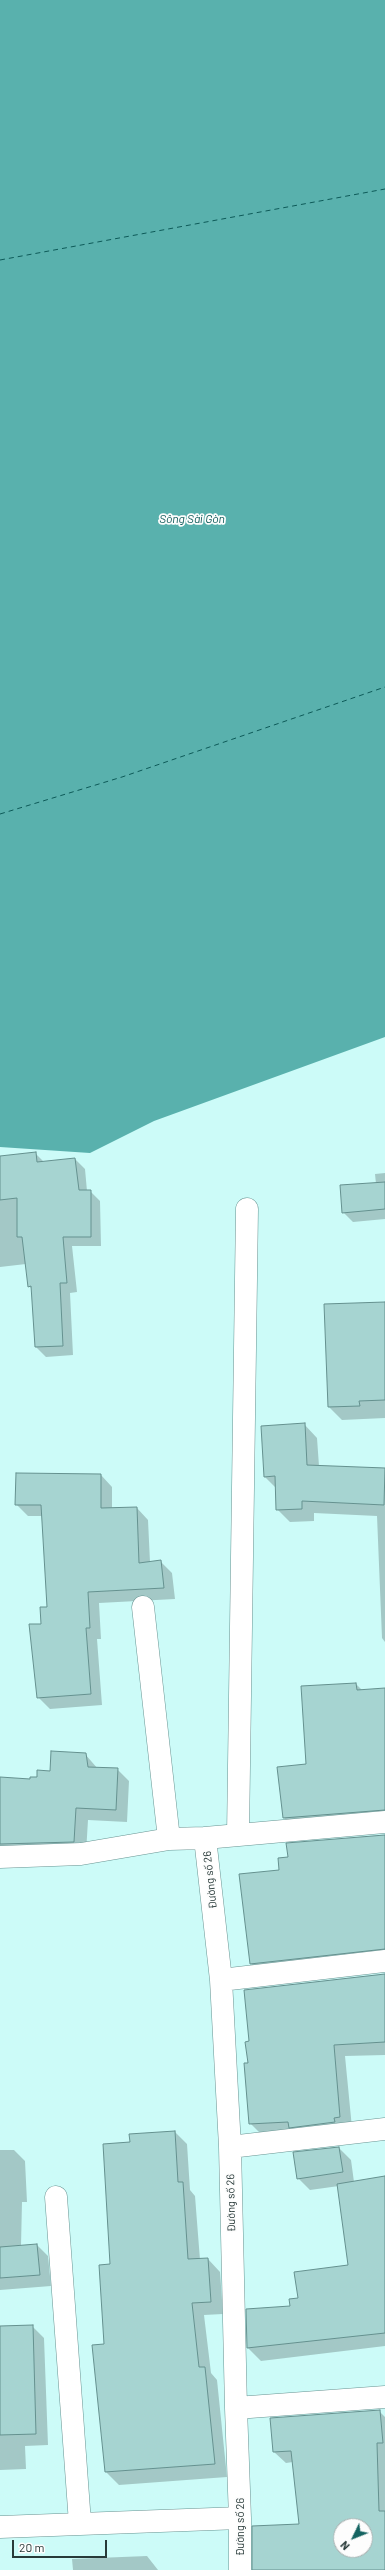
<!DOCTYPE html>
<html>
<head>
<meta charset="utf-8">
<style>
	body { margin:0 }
	#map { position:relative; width:385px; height:2570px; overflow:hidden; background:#ccfbf8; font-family:Barlow,sans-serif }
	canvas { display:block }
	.north { position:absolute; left:333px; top:2518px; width:40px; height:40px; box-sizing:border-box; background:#fdfdfd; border:1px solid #a8afaf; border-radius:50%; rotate:227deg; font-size:11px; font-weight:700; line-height:16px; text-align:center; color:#283a39 }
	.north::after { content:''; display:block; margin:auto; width:14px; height:18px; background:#146361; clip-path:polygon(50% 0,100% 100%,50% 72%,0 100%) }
	.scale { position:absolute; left:12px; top:2540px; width:95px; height:18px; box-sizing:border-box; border:2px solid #283a39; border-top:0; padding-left:5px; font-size:12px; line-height:14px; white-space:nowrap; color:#283a39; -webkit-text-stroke:3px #fdfdfd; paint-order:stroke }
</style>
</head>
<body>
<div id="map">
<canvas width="385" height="2570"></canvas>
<div class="north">N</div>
<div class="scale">20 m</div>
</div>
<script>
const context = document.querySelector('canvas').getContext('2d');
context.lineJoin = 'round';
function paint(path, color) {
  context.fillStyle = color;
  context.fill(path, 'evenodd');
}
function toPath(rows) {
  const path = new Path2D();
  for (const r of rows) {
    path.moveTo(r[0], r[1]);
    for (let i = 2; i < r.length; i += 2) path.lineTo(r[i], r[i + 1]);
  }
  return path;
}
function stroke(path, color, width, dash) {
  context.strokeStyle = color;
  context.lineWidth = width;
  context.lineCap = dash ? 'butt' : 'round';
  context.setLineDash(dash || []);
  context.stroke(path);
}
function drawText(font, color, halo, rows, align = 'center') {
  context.font = font + ' Barlow,sans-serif';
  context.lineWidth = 3.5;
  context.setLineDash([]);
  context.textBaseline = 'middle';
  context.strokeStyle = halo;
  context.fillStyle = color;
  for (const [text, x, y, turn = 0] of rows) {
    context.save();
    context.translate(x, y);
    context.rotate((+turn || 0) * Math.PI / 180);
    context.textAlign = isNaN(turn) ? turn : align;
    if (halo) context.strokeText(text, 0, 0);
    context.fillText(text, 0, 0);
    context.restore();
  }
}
paint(toPath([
	[0,0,385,0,385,1037,154,1121,90,1153,0,1147]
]), '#59b1ad');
paint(toPath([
	[35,1153,44,1162,75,1159,85,1169,87,1191,90,1191,100,1201,101,1246,72,1246,77,1292,70,1293,73,1355,46,1357,36,1347,33,1290,29,1286,26,1264,0,1267,0,1161],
	[385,1173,385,1219,353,1222,343,1212,376,1184,375,1174],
	[385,1303,385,1418,342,1420,329,1407],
	[304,1424,317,1438,319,1466,385,1468,385,1642,382,1638,377,1516,314,1513,314,1521,290,1522,277,1509,276,1488,264,1476],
	[101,1475,112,1487,112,1509,137,1508,148,1520,150,1562,160,1561,172,1573,175,1599,99,1603,101,1639,97,1639,102,1705,50,1709,38,1697,42,1625,48,1608,43,1516,28,1516,16,1504],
	[356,1684,363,1691,385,1689,385,1822,296,1830,284,1818,278,1768,307,1764],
	[85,1754,98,1769,117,1769,129,1781,127,1822,88,1820,86,1853,0,1857,0,1778,30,1780,51,1772],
	[385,1836,385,1961,263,1975,251,1964,280,1870,289,1858],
	[385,1975,385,2055,345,2056,352,2128,262,2135,250,2123],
	[175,2132,187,2144,190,2190,195,2196,200,2260,208,2259,220,2272,223,2314,204,2315,211,2373,217,2380,227,2477,119,2485,106,2472,93,2346,105,2345,112,2265,131,2143],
	[339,2148,351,2160,354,2182,385,2177,385,2346,261,2361,248,2348,247,2310,291,2307,349,2266,339,2186,310,2190,298,2178],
	[0,2150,14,2150,25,2161,27,2202,22,2202,21,2246,37,2245,48,2256,51,2286,0,2290],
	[32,2326,44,2338,48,2445,25,2446,26,2469,0,2470,0,2327],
	[379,2411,385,2417,385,2570,253,2570,300,2525,293,2462,286,2463,274,2452],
	[341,2526,365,2526,365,2550,341,2550],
	[147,2556,158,2570,73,2570,72,2559]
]), '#0003');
stroke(toPath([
	[0,260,385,189],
	[0,814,122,777,385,687]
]), '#0d5a58', 1, [5, 4]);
const building = toPath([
	[36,1152,37,1162,75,1158,79,1190,91,1190,91,1237,63,1237,67,1283,60,1283,63,1346,35,1347,31,1286,28,1287,22,1237,17,1237,17,1198,0,1200,0,1156,36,1152],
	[385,1182,385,1209,342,1213,340,1185,385,1182],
	[385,1302,385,1400,359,1401,360,1406,328,1407,324,1304,385,1302],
	[305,1423,307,1465,385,1468,384,1505,302,1501,302,1509,276,1510,275,1476,264,1477,261,1426,305,1423],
	[16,1473,101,1474,101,1508,137,1507,139,1563,161,1560,164,1588,88,1592,90,1628,86,1628,91,1694,37,1698,29,1624,41,1624,40,1607,47,1607,41,1505,15,1505,16,1473],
	[356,1683,357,1690,385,1688,385,1810,283,1818,277,1767,306,1764,301,1686,356,1683],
	[51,1751,86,1753,88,1767,118,1768,116,1810,76,1808,74,1842,0,1844,0,1777,30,1779,30,1777,37,1777,37,1770,50,1771,51,1751],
	[385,1835,385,1949,250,1964,239,1874,279,1870,278,1858,288,1857,286,1843,385,1835],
	[385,1974,385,2042,334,2045,340,2117,334,2118,335,2122,289,2128,288,2122,249,2124,244,2063,248,2063,245,2042,249,2041,244,1990,385,1974],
	[175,2131,178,2182,183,2182,188,2259,208,2258,211,2302,192,2303,199,2367,205,2367,215,2464,105,2472,92,2345,104,2344,99,2265,110,2264,103,2144,130,2142,129,2134,175,2131],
	[339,2147,343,2172,297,2179,293,2152,339,2147],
	[385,2176,385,2333,247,2348,246,2309,290,2306,289,2299,298,2298,294,2272,348,2265,337,2184,385,2176],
	[37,2244,40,2275,0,2278,0,2247,37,2244],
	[33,2325,36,2434,0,2435,0,2326,33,2325],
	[380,2410,383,2443,377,2443,379,2511,385,2511,385,2570,252,2570,252,2526,299,2524,291,2451,273,2452,270,2418,380,2410],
	[341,2526,365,2526,365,2550,341,2550,341,2526]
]);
paint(building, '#a6d4d1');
stroke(building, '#65918f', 1);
const minor = toPath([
	[143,1607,169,1839],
	[238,1835,247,1209],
	[205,1838,221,1980,230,2147,236,2408,240,2518,240,2570],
	[0,1857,81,1854,169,1839,205,1838,385,1822],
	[221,1980,385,1961],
	[230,2147,385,2129],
	[56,2197,80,2523],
	[236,2408,385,2397],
	[0,2527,240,2518]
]);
stroke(minor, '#689492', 23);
stroke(minor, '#fff', 22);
drawText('11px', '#283a39', '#fdfdfd', [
	["Đường số 26",210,1880,-96],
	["Đường số 26",231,2203,-91],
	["Đường số 26",240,2527,-90]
]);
drawText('italic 12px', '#0d5a58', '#fdfdfd', [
	["Sông Sài Gòn",192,519]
]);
</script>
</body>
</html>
